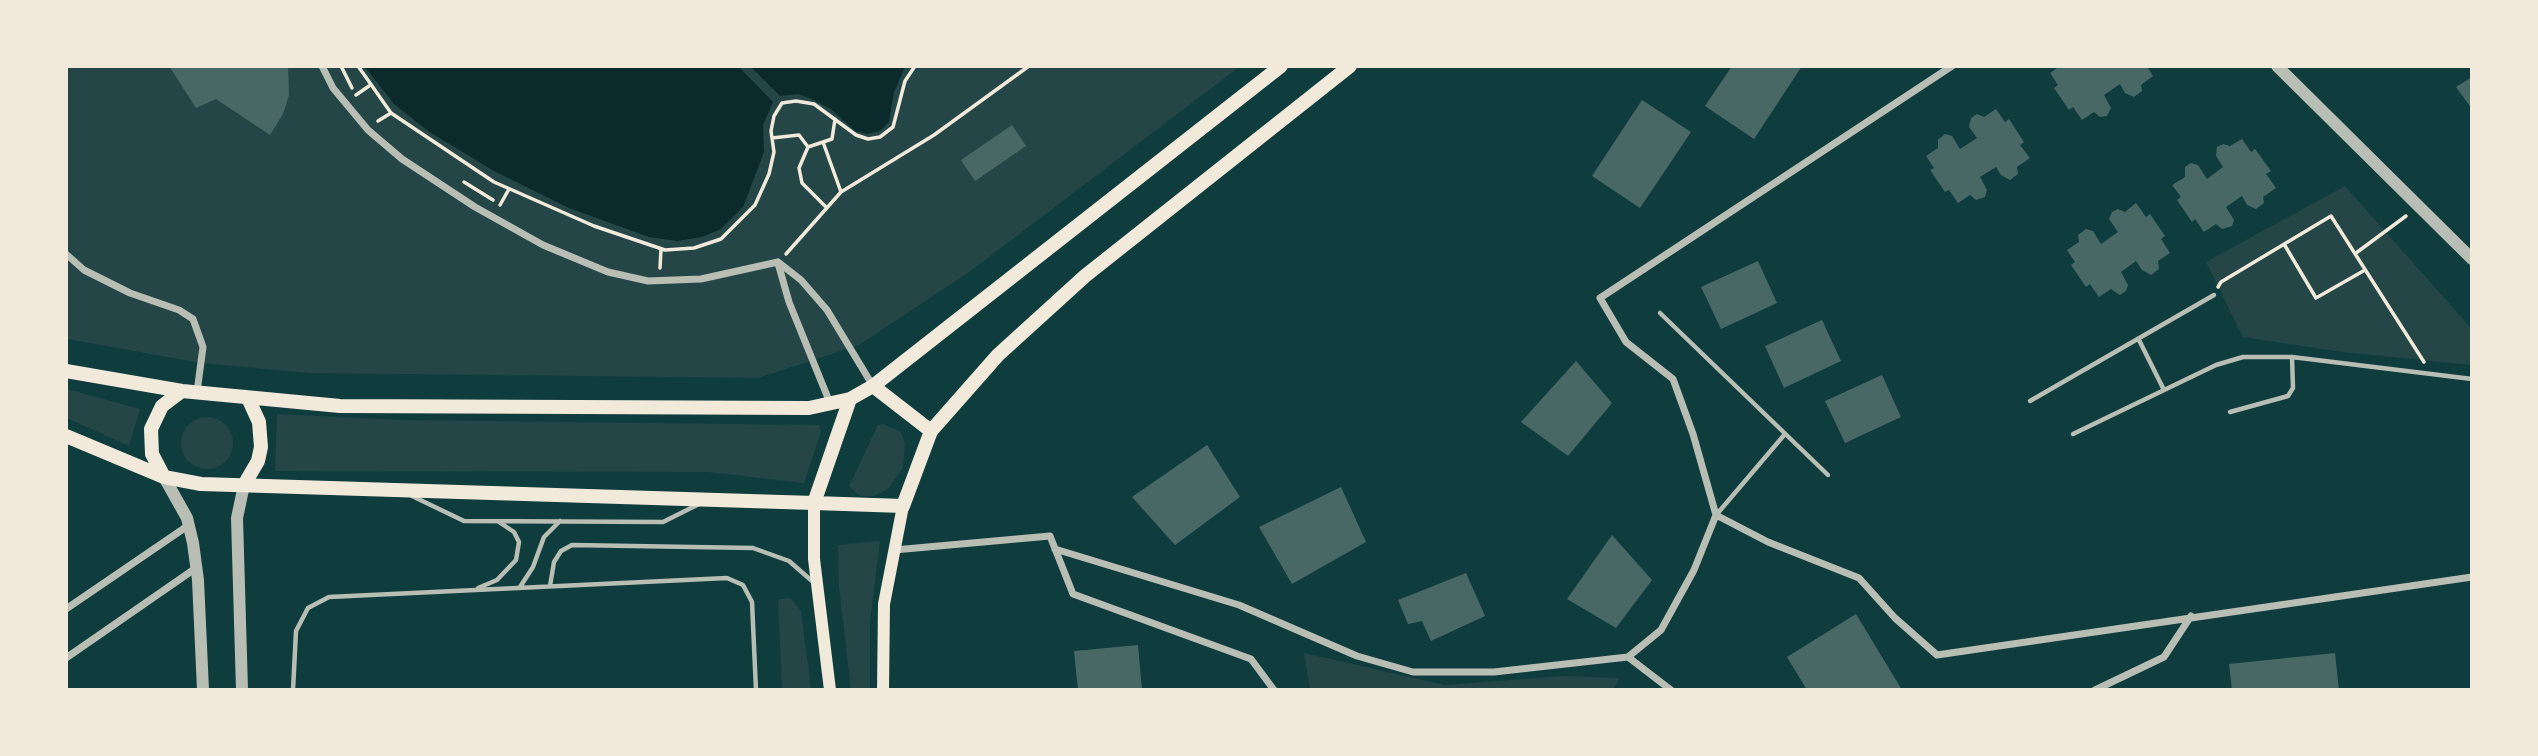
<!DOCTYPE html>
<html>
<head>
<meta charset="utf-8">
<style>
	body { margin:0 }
	#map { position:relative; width:2538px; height:756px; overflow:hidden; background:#0f3d3e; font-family:"Work Sans",sans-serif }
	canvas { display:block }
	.frame { position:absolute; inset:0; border:68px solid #f1e9da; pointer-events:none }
</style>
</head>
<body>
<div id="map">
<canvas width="2538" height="756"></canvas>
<div class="frame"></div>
</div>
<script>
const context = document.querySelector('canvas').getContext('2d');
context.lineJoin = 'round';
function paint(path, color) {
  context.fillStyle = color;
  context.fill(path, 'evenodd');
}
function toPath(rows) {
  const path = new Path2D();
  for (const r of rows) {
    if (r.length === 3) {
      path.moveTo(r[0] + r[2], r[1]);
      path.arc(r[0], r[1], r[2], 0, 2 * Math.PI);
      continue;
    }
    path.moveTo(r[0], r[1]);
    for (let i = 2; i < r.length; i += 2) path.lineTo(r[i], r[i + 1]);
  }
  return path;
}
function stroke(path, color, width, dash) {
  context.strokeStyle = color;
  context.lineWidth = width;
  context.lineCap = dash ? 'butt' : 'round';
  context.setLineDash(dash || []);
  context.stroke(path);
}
paint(toPath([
	[66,67,1239,67,968,273,859,345,758,378,309,373,201,363,67,339],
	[2345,186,2471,328,2471,365,2342,352,2243,337,2206,262],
	[67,389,140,409,129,446,67,418],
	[277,414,400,420,819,425,821,432,804,483,708,472,275,471],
	[207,443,26],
	[883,424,901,432,905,443,903,468,888,489,874,496,860,496,849,486,878,425],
	[880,541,870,622,870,689,851,689,839,587,838,545],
	[787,598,792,599,801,611,811,689,782,689,778,600],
	[1304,653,1445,685,1562,676,1620,678,1613,690,1310,689]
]), '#244646');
paint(toPath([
	[365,67,739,67,773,102,763,125,764,152,743,207,721,229,702,237,678,241,649,237,569,208,494,171,428,131,394,104],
	[751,67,905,67,894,92,889,122,880,131,867,134,855,131,831,109,814,100,798,94,780,96]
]), '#0a2a2b');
paint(toPath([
	[169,66,288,66,289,95,283,114,270,135,216,99,196,108],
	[1732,66,1802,66,1754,139,1705,106],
	[2060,66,2147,66,2153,76,2141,85,2142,91,2134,97,2125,93,2120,84,2104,95,2111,108,2107,116,2100,117,2094,112,2082,120,2073,107,2069,110,2054,88,2058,85,2050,73],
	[2472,77,2472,109,2456,87],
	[1642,100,1691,132,1640,208,1592,176],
	[1996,109,2005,122,2009,119,2024,142,2020,145,2030,158,2017,167,2018,174,2010,180,2001,175,1996,167,1980,177,1987,190,1985,197,1976,200,1970,195,1958,203,1949,190,1945,192,1930,170,1934,168,1926,156,1938,148,1938,140,1945,134,1952,136,1960,149,1977,138,1969,127,1971,118,1977,114,1984,117],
	[1012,125,1026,146,975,181,961,160],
	[2242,139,2251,152,2255,149,2271,171,2266,174,2276,188,2263,197,2264,203,2256,209,2247,205,2242,196,2226,207,2234,220,2232,226,2222,229,2216,224,2204,232,2195,219,2192,222,2177,200,2181,197,2172,185,2185,177,2185,167,2191,163,2198,165,2207,179,2223,167,2216,156,2217,147,2223,144,2230,146],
	[2136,203,2146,217,2150,214,2165,236,2161,239,2170,253,2158,261,2159,269,2151,275,2142,270,2136,261,2121,272,2128,285,2126,291,2120,295,2111,289,2099,297,2090,284,2086,287,2071,265,2075,262,2067,250,2079,242,2078,235,2086,229,2093,231,2101,244,2118,232,2109,219,2112,212,2118,209,2125,212],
	[1758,261,1777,303,1721,329,1701,287],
	[1822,320,1841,361,1784,388,1765,346],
	[1576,361,1612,403,1568,456,1521,422],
	[1882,375,1901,417,1845,443,1825,401],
	[1207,445,1240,497,1175,545,1132,497],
	[1341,487,1366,542,1292,584,1259,527],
	[1612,535,1652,580,1616,628,1567,599],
	[1466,573,1485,616,1431,641,1422,621,1408,624,1398,600],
	[1856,614,1902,690,1807,690,1787,657],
	[1138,645,1142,690,1078,690,1074,651],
	[2335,653,2339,690,2232,690,2229,664]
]), '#486865');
stroke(toPath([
	[341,66,352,88],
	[358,66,391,113,494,182,594,226,665,250,694,248,721,239,755,205,769,174,774,152,771,131,774,116,782,103,796,101,814,104,856,135,868,139,880,137,893,127,905,81,915,66],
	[356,95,369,86],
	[378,121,391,113],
	[772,138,799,135,808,147,832,139,835,119],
	[823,142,841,192],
	[808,147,799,168,802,183,827,208],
	[464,182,493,200],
	[500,205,509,189],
	[2284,244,2316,298,2365,270],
	[2356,253,2406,216],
	[786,254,841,192,934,135,1029,66],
	[660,268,661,249],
	[2218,287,2221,282,2331,216,2424,362]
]), '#f1e9da', 3.5);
stroke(toPath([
	[1660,313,1828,475],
	[2139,340,2164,390],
	[2030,401,2214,295],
	[2230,412,2288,396,2293,388,2292,357],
	[2073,434,2216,365,2243,357,2292,357,2472,379],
	[412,496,464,521,663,522,701,503],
	[1717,514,1785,434],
	[550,586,554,562,561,551,572,545,753,548,789,561,812,581],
	[520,587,533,567,544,537,560,521],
	[478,588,497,580,516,560,519,542,514,532,499,522],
	[293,690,296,631,308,608,329,597,727,578,743,585,752,602,756,690]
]), '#b8beb3', 4.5);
stroke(toPath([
	[322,66,333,88,368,130,402,159,475,207,543,245,608,272,648,281,701,279,778,262],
	[66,254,84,270,130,293,179,310,193,319,203,347,197,392],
	[778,262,801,280,827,310,873,386],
	[778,263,789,302,830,403],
	[1716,515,1768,542,1859,578,1895,618,1937,655,2472,577],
	[1055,549,1239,605,1357,656,1413,672,1494,672,1628,657],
	[894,550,1050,536,1073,594,1251,659,1274,690],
	[66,609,189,525],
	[1628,657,1661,630,1694,570,1716,515,1693,434,1673,379,1626,342,1600,298,1952,66],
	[1628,657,1671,690],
	[66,658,196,568],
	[2095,690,2164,657,2191,616]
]), '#b8beb3', 7);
stroke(toPath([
	[2277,66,2472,259],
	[164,477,187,518,193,543,198,580,203,690],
	[242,690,237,518,244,485]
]), '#b8beb3', 12);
stroke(toPath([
	[814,503,814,559,830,690],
	[883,690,884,604,903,506]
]), '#f1e9da', 12);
stroke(toPath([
	[66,371,182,391,340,406,809,408,850,399],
	[873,386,1281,66],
	[873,386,931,431,903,506,814,503,850,399,873,386],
	[931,431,998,355,1085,276,1350,66],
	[66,436,164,477,201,484,814,503],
	[164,477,152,454,151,429,162,406,182,391],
	[244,485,258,461,261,447,259,422,248,398]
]), '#f1e9da', 14);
</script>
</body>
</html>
